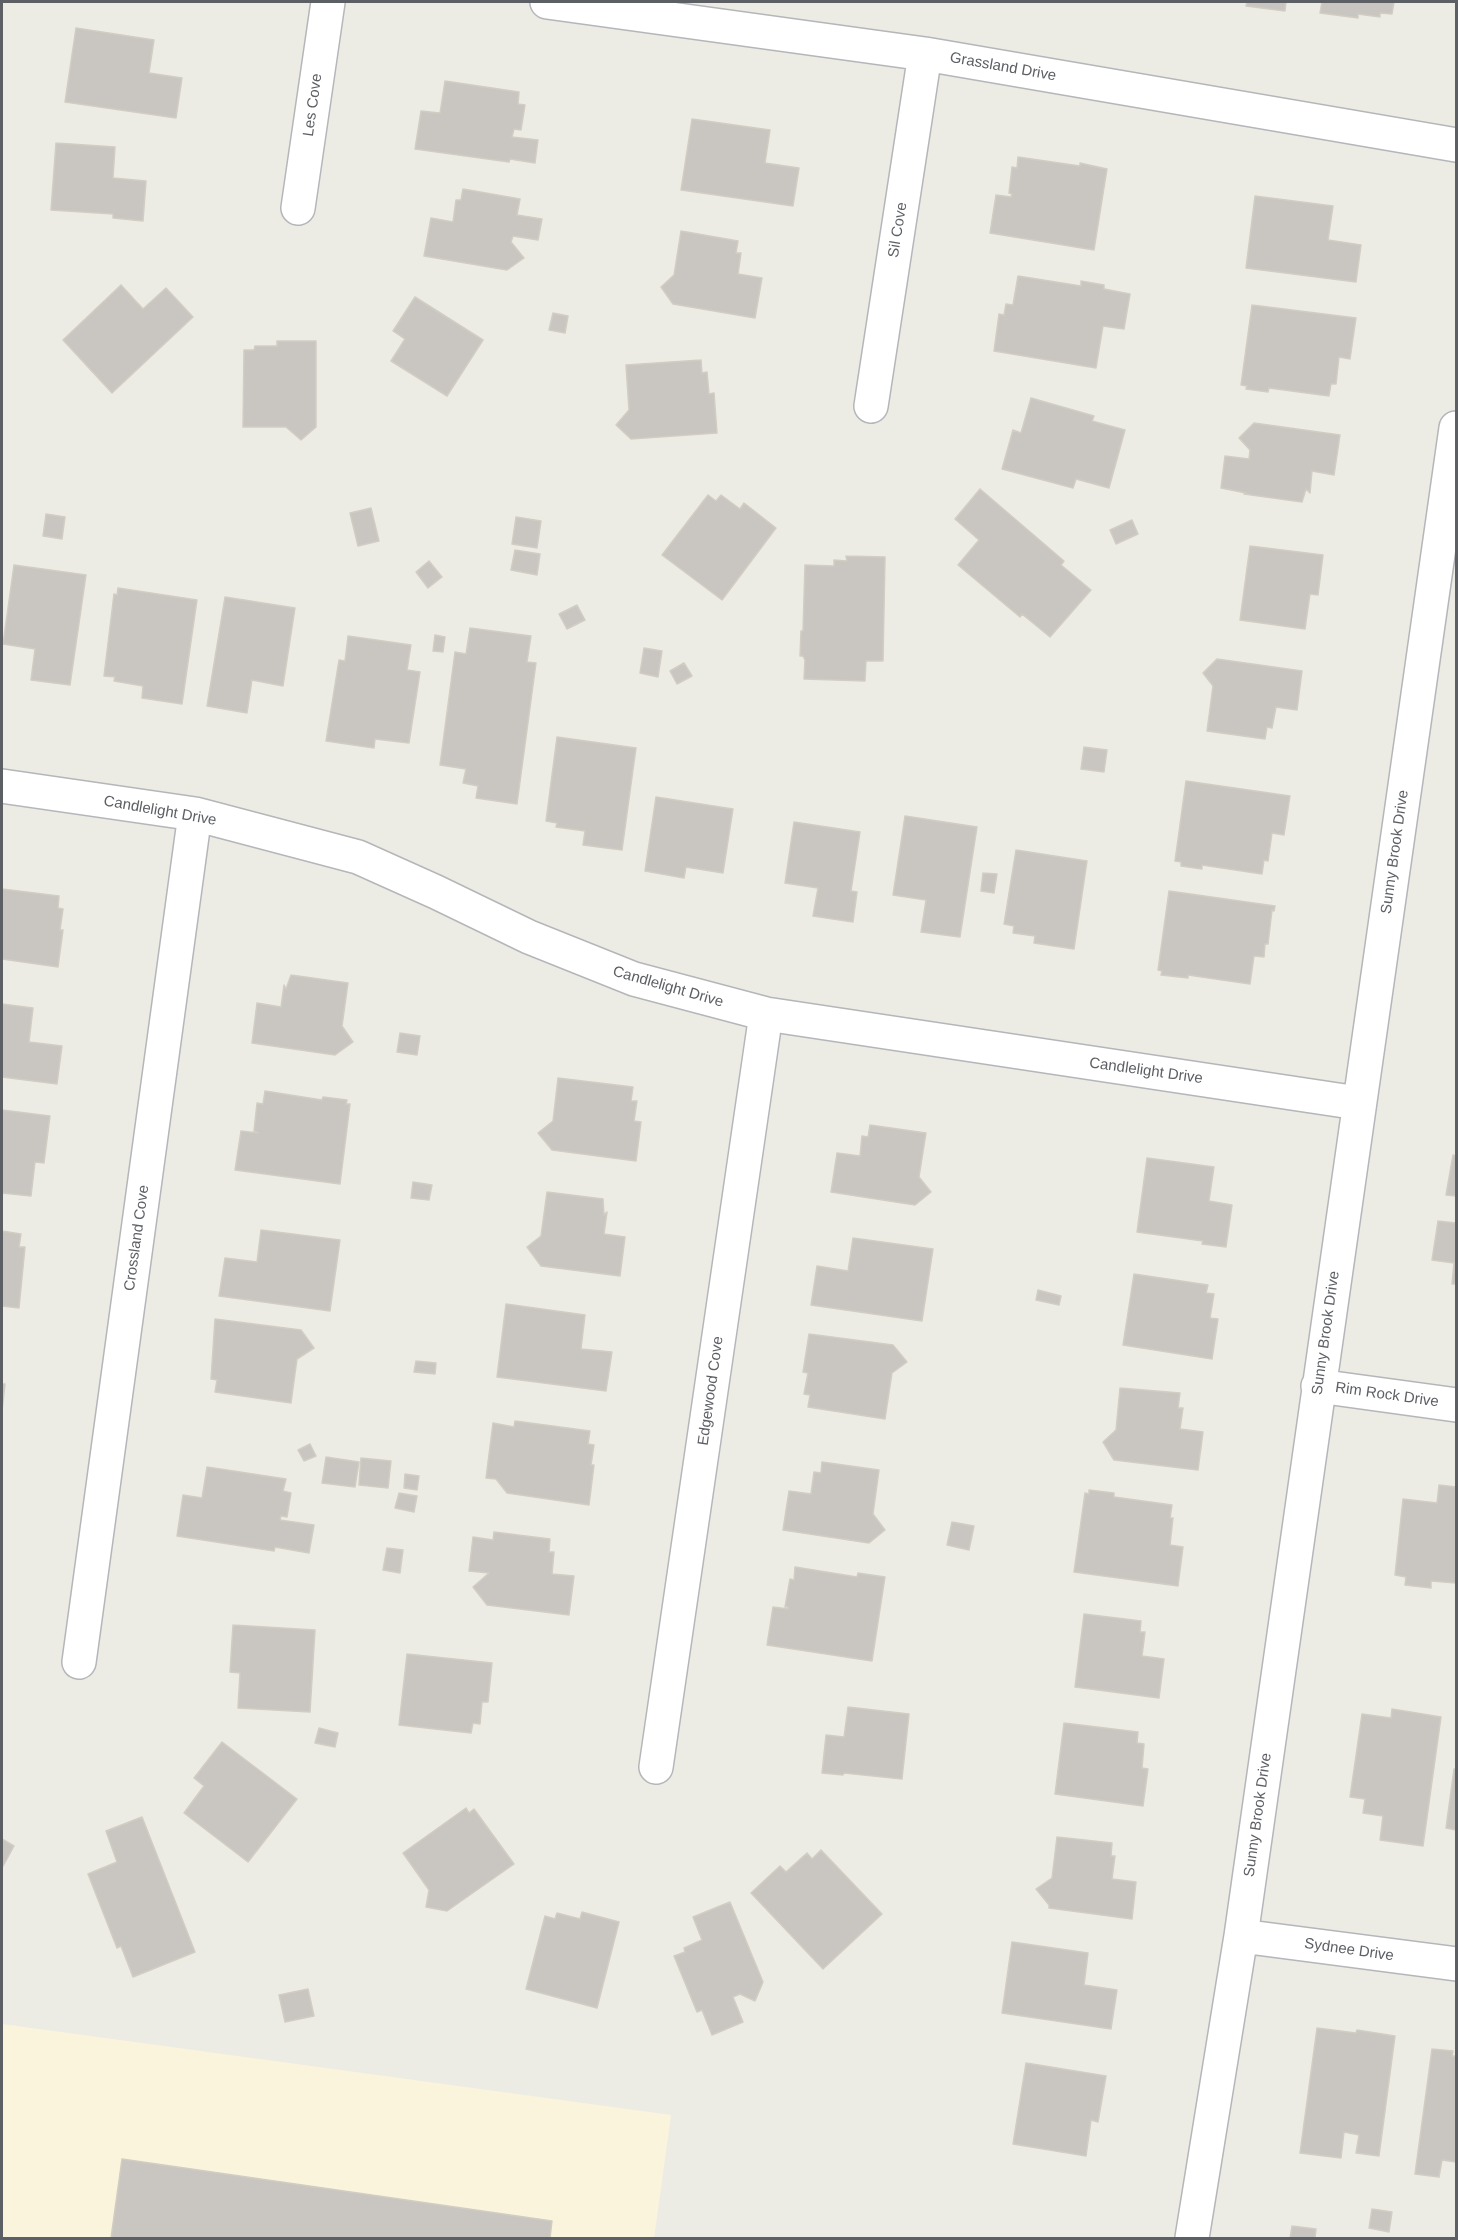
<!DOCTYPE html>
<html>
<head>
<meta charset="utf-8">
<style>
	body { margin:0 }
	#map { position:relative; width:1458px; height:2240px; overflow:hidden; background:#edece4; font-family:Helvetica,sans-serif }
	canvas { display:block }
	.frame { position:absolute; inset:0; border:3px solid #5c5f64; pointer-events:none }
</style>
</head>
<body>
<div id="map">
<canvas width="1458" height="2240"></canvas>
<div class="frame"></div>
</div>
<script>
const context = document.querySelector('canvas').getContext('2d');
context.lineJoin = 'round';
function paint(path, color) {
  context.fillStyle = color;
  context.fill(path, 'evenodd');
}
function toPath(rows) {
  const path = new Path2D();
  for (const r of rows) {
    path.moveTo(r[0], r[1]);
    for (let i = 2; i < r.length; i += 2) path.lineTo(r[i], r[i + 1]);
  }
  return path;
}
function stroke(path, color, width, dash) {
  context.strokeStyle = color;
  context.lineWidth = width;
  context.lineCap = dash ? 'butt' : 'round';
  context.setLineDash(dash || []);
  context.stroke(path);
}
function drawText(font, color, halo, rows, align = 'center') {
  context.font = font + ' Helvetica,sans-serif';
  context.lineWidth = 4.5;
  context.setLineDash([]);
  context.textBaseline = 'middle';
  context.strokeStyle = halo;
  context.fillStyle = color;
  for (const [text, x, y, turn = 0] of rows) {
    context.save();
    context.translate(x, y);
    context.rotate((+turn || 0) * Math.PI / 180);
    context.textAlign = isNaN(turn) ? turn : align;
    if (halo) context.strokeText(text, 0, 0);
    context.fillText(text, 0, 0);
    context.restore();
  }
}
paint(toPath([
	[2,2024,671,2115,654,2238,2,2238]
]), '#fbf4dc');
const building = toPath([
	[1247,2,1286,2,1285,11,1246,6,1247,2],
	[1322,2,1394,2,1392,14,1380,13,1380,17,1358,14,1358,18,1320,13,1322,2],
	[76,28,154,40,149,73,182,78,176,118,65,102,76,28],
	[445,81,519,92,518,104,525,105,521,130,514,129,512,137,538,140,535,163,510,159,509,162,415,149,421,111,440,113,445,81],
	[692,119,770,130,765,163,799,168,793,206,681,190,692,119],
	[56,143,115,147,113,178,146,181,143,221,113,218,113,214,51,210,56,143],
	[1018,157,1080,166,1080,163,1107,169,1094,250,990,233,996,195,1011,197,1012,194,1009,193,1012,167,1017,168,1018,157],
	[463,189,520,199,517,215,542,219,538,240,513,236,511,242,524,258,507,270,424,256,431,218,453,222,456,200,461,200,463,189],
	[1255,196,1333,206,1328,240,1361,245,1356,282,1246,268,1255,196],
	[681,231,738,241,736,253,741,253,738,274,762,278,755,318,673,304,661,287,674,275,681,231],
	[1018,276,1081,286,1081,281,1104,285,1104,289,1130,294,1124,329,1103,326,1096,368,994,351,999,314,1004,315,1006,304,1013,305,1018,276],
	[121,285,143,309,166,288,193,317,112,393,63,340,121,285],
	[415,297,483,340,447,396,391,361,405,339,393,331,415,297],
	[1252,305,1356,318,1350,359,1339,357,1336,384,1331,384,1329,396,1269,388,1268,392,1246,389,1247,386,1241,385,1252,305],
	[553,313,568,316,565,333,549,330,553,313],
	[277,341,316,341,316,427,301,440,286,427,243,427,244,350,254,350,255,346,277,346,277,341],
	[701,360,702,373,707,372,709,394,714,393,717,433,631,439,616,425,629,410,626,365,701,360],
	[1031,398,1094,416,1092,421,1125,430,1109,488,1076,479,1073,488,1002,469,1013,430,1021,433,1031,398],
	[1254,423,1340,435,1334,475,1312,471,1310,493,1306,489,1302,502,1244,494,1246,493,1221,488,1225,456,1249,459,1250,450,1239,438,1254,423],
	[980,489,1064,561,1061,565,1091,590,1050,637,1022,614,1020,617,958,565,979,540,955,519,980,489],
	[708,495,716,501,721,495,740,509,744,503,776,528,722,600,662,555,708,495],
	[371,508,379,541,358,546,350,513,371,508],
	[46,514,65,517,62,539,43,536,46,514],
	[516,517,541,521,537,548,512,544,516,517],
	[1132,520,1138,534,1116,544,1110,530,1132,520],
	[1250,546,1323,555,1318,595,1310,594,1305,629,1240,620,1250,546],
	[515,550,540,554,537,575,511,570,515,550],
	[846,556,885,557,883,661,866,661,865,681,804,679,805,660,803,656,800,656,801,631,803,631,805,565,834,566,834,560,847,561,846,556],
	[429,561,442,577,428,588,416,572,429,561],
	[14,565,86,575,70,685,31,680,35,649,3,644,14,565],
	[118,588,197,600,182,704,142,698,143,686,114,681,115,677,104,676,114,594,117,595,118,588],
	[225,597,295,608,283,686,252,680,247,713,207,706,225,597],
	[577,605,585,620,567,629,559,614,577,605],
	[470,628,531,636,527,662,536,663,517,804,476,798,478,786,463,783,466,769,440,765,455,652,466,654,470,628],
	[435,635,445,637,443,652,433,651,435,635],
	[348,636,411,645,407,670,420,672,409,743,375,739,374,748,326,741,339,660,345,661,348,636],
	[644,648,662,651,658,677,640,673,644,648],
	[1217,659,1302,671,1297,710,1276,707,1272,728,1267,727,1265,739,1207,731,1213,686,1203,673,1217,659],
	[684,663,692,676,677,684,670,671,684,663],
	[557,737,636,748,622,850,583,845,585,831,556,827,557,823,546,821,557,737],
	[1084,747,1107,750,1104,772,1081,769,1084,747],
	[1186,781,1290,796,1284,835,1272,833,1268,861,1264,860,1262,874,1202,865,1202,869,1181,866,1181,862,1175,861,1186,781],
	[656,797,733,809,723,873,686,867,684,878,645,871,656,797],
	[905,816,977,827,960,937,921,932,926,900,893,895,905,816],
	[794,822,860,832,851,891,857,892,853,922,813,916,818,888,785,883,794,822],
	[1016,850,1087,861,1074,949,1034,943,1035,936,1013,933,1014,926,1004,924,1016,850],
	[983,873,997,874,994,893,981,891,983,873],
	[2,889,59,896,58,908,63,909,60,930,63,930,58,967,2,959,2,889],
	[1169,891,1275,906,1274,911,1272,910,1268,944,1265,944,1264,957,1254,956,1250,984,1188,975,1188,978,1161,975,1162,971,1158,970,1169,891],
	[291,975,348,983,342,1026,353,1042,335,1055,252,1043,257,1003,281,1007,284,985,286,989,291,975],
	[2,1004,33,1008,29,1042,62,1046,57,1084,2,1077,2,1004],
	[400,1033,420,1036,417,1055,397,1052,400,1033],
	[558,1078,633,1087,631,1101,637,1101,634,1121,641,1122,636,1161,552,1150,538,1133,553,1121,558,1078],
	[265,1091,322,1100,323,1097,347,1100,346,1104,350,1104,340,1184,235,1170,241,1131,258,1133,254,1131,257,1103,263,1104,265,1091],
	[2,1110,50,1116,44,1163,35,1162,31,1196,2,1193,2,1110],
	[870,1125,926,1133,919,1177,931,1192,915,1205,831,1192,837,1153,860,1156,862,1136,868,1137,870,1125],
	[1453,1155,1456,1156,1456,1196,1446,1195,1453,1155],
	[1147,1158,1214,1167,1209,1201,1232,1205,1226,1247,1202,1244,1203,1241,1137,1232,1147,1158],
	[413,1182,432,1185,429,1200,411,1198,413,1182],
	[547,1192,603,1199,604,1215,607,1212,604,1234,625,1237,620,1276,541,1266,527,1247,541,1236,547,1192],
	[1438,1221,1456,1223,1456,1284,1452,1284,1454,1263,1432,1260,1438,1221],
	[261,1230,340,1240,330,1311,219,1296,225,1258,257,1262,261,1230],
	[2,1231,21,1234,19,1247,25,1247,19,1308,2,1306,2,1231],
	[853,1238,933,1249,922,1321,811,1305,817,1266,848,1271,853,1238],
	[1134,1274,1208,1285,1206,1293,1214,1294,1210,1318,1218,1319,1212,1359,1123,1345,1134,1274],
	[1038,1290,1061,1296,1059,1305,1036,1300,1038,1290],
	[506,1304,585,1315,581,1349,612,1352,606,1391,497,1377,506,1304],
	[215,1319,301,1330,314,1348,297,1359,291,1403,215,1392,217,1380,211,1379,215,1319],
	[809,1334,893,1345,907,1362,892,1373,885,1419,808,1407,810,1395,804,1394,808,1373,803,1372,809,1334],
	[416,1361,436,1363,435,1374,414,1372,416,1361],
	[2,1384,5,1384,2,1411,2,1384],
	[1120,1388,1180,1393,1178,1408,1183,1408,1180,1429,1203,1432,1198,1470,1114,1460,1103,1442,1116,1430,1120,1388],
	[515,1421,590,1431,588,1444,594,1445,591,1465,594,1465,589,1505,507,1493,496,1479,486,1478,493,1423,514,1427,515,1421],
	[310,1444,316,1456,304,1461,298,1450,310,1444],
	[326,1457,359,1462,355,1487,322,1483,326,1457],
	[361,1458,391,1461,388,1488,359,1485,361,1458],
	[822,1462,879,1470,873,1514,885,1530,869,1543,783,1530,789,1491,811,1494,814,1472,821,1473,822,1462],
	[207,1467,286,1479,283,1491,291,1493,287,1517,281,1516,280,1520,314,1525,309,1553,275,1547,274,1551,177,1536,183,1495,202,1498,207,1467],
	[405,1474,419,1476,417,1490,404,1488,405,1474],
	[1439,1485,1456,1487,1456,1583,1431,1581,1431,1588,1405,1585,1406,1577,1395,1575,1403,1499,1437,1503,1439,1485],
	[1089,1490,1114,1493,1114,1497,1172,1505,1170,1518,1173,1518,1170,1545,1183,1547,1178,1586,1074,1572,1085,1493,1089,1494,1089,1490],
	[399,1493,417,1496,414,1512,395,1508,399,1493],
	[952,1522,974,1526,969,1550,947,1545,952,1522],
	[494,1532,550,1539,549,1552,554,1552,552,1574,574,1576,569,1615,487,1605,473,1587,489,1573,469,1571,473,1537,493,1540,494,1532],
	[387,1548,403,1550,400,1573,383,1570,387,1548],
	[795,1567,857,1577,858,1573,885,1577,872,1661,767,1645,773,1607,788,1609,788,1607,785,1607,790,1579,794,1580,795,1567],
	[1084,1614,1141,1621,1140,1632,1145,1632,1142,1656,1164,1659,1159,1698,1075,1687,1084,1614],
	[233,1625,315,1630,310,1712,238,1708,240,1673,230,1672,233,1625],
	[407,1654,492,1663,488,1702,482,1702,480,1724,473,1723,471,1733,399,1725,407,1654],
	[848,1707,909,1714,902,1779,844,1773,843,1775,822,1773,826,1735,844,1737,848,1707],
	[1392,1709,1441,1717,1423,1846,1380,1840,1383,1816,1363,1813,1365,1799,1350,1797,1362,1714,1391,1718,1392,1709],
	[1064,1723,1138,1732,1137,1743,1144,1744,1142,1768,1148,1769,1143,1806,1055,1794,1064,1723],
	[319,1728,338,1733,335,1747,315,1743,319,1728],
	[222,1742,297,1799,248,1862,184,1813,204,1786,194,1778,222,1742],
	[1454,1769,1456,1769,1456,1830,1446,1828,1454,1769],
	[466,1808,469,1813,474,1809,514,1864,447,1911,426,1907,429,1890,403,1853,466,1808],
	[142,1817,195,1952,133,1977,121,1946,117,1948,88,1874,117,1862,106,1831,142,1817],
	[1057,1837,1112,1843,1111,1856,1115,1856,1112,1879,1136,1882,1132,1919,1049,1908,1049,1905,1036,1889,1052,1878,1057,1837],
	[2,1839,14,1846,2,1868,2,1839],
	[821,1850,882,1914,823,1969,751,1893,780,1866,786,1872,807,1853,812,1859,821,1850],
	[730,1902,763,1982,755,2001,740,1994,733,1997,743,2022,712,2035,702,2010,697,2012,674,1956,685,1952,684,1948,702,1940,693,1917,730,1902],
	[582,1912,619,1922,597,2008,526,1989,545,1916,555,1919,557,1913,580,1919,582,1912],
	[1012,1942,1088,1953,1084,1985,1117,1990,1111,2029,1002,2013,1012,1942],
	[308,1989,314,2016,285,2022,279,1995,308,1989],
	[1317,2028,1356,2033,1357,2030,1395,2036,1379,2156,1356,2153,1359,2135,1344,2132,1341,2158,1300,2153,1317,2028],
	[1432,2049,1453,2051,1452,2056,1456,2056,1456,2162,1442,2160,1439,2177,1415,2174,1432,2049],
	[1026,2063,1106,2076,1098,2122,1091,2120,1086,2156,1013,2144,1026,2063],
	[122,2159,552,2221,550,2238,111,2238,122,2159],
	[1372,2209,1392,2212,1389,2232,1369,2228,1372,2209],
	[1292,2226,1316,2229,1315,2238,1290,2238,1292,2226]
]);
paint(building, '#c9c6c2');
stroke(building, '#d2cdc3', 1.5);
const minor = toPath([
	[547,2,925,54,1456,145],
	[298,208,328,2],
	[871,406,925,54],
	[2,786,195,814,358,857,436,892,529,937,634,979,766,1014,1358,1103],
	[1318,1386,1456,1405],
	[79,1662,195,814],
	[656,1767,766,1014],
	[1241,1936,1456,1964],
	[1192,2238,1241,1936,1456,428]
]);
stroke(minor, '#b5b6ba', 36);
stroke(minor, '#fff', 33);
drawText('15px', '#5c5f64', '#fff', [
	["Grassland Drive",1003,67,10],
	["Les Cove",313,105,-82],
	["Sil Cove",898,230,-81],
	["Candlelight Drive",160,811,10],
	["Sunny Brook Drive",1395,852,-82],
	["Candlelight Drive",668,987,16],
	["Candlelight Drive",1146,1071,8],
	["Crossland Cove",137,1238,-82],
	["Sunny Brook Drive",1326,1333,-82],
	["Edgewood Cove",711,1391,-82],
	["Rim Rock Drive",1387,1395,8],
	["Sunny Brook Drive",1258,1815,-82],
	["Sydnee Drive",1349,1950,8]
]);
</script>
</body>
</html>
